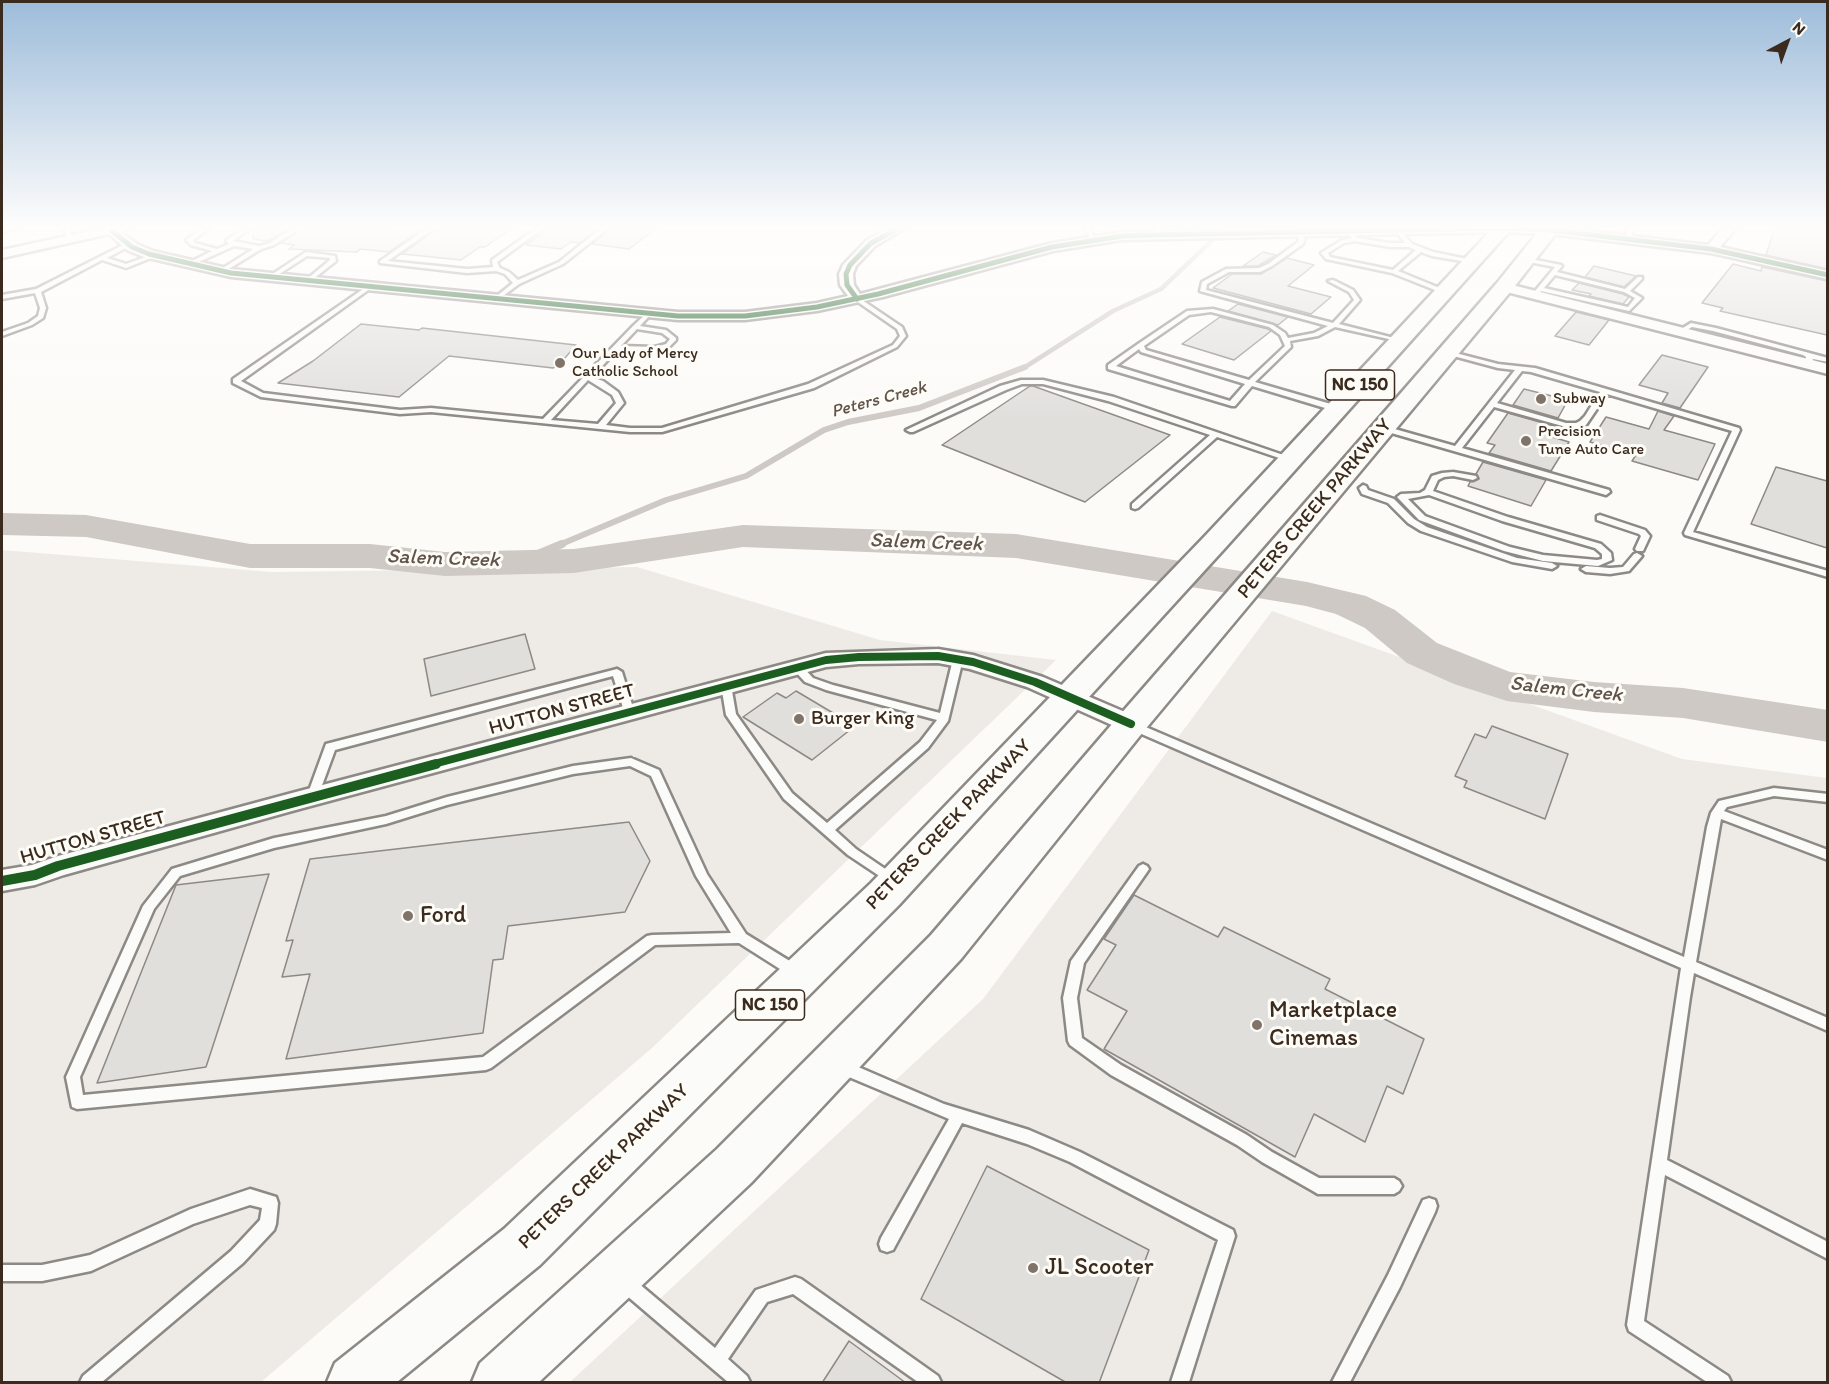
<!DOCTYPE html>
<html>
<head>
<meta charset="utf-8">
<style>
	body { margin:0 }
	#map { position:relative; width:1829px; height:1384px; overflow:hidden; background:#fcfbf8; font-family:Itim,sans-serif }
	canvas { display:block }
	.frame { position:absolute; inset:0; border:3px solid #3b2a1e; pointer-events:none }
	.north { position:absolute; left:1757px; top:12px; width:60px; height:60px; -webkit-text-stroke:4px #fdfcf7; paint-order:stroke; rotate:41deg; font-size:16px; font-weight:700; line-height:24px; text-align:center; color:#3b2a1e }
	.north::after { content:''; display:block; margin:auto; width:21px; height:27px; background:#3b2a1e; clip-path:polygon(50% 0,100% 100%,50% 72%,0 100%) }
</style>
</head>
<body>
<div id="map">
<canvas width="1829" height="1384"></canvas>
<div class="frame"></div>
<div class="north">N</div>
</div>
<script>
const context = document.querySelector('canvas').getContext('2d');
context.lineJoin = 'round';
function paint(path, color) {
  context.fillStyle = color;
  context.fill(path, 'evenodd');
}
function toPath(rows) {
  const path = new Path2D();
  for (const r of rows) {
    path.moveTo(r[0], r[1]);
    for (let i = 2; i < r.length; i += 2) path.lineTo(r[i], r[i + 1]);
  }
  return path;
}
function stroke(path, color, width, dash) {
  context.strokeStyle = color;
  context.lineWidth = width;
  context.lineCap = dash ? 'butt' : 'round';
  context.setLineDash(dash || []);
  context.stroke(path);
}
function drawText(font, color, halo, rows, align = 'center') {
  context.font = font + ' Itim,sans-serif';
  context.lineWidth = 6;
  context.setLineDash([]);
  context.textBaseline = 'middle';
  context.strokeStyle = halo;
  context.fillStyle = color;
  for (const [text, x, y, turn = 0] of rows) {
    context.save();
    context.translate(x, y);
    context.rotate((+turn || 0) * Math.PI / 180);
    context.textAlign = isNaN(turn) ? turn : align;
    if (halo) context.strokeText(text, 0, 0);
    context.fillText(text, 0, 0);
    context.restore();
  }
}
paint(toPath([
	[2,550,272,572,637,567,880,640,1056,660,652,1048,261,1382,2,1382],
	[1272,611,1682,759,1827,778,1827,1382,570,1382,983,999]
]), '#eeebe7');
stroke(toPath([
	[1022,369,1113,311,1161,289,1226,227]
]), '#cec9c4', 4.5);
stroke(toPath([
	[559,545,666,500,746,476,824,430,848,422,919,408,1025,367]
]), '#cec9c4', 6);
stroke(toPath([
	[516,563,562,544]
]), '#cec9c4', 8);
paint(toPath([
	[2,513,86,515,250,544,370,544,445,552,574,549,743,525,1016,534,1307,582,1366,596,1395,610,1437,643,1510,672,1594,682,1683,688,1828,710,1828,742,1683,718,1594,712,1507,701,1454,684,1407,663,1365,628,1336,614,1306,606,1016,558,743,547,574,573,445,576,370,568,250,568,86,537,2,535,2,513]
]), '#cec9c4');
const building = toPath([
	[254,227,291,227,268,241,253,239,254,227],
	[304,227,332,227,419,231,389,252,360,249,357,252,289,249,294,245,281,243,304,227],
	[446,227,514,227,485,247,480,247,461,260,402,254,433,232,438,232,446,227],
	[552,227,599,227,580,243,571,242,561,249,526,245,552,227],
	[612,227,658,227,629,249,592,244,612,227],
	[1775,227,1827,227,1827,269,1766,255,1775,227],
	[1263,252,1276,255,1258,266,1243,266,1263,252],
	[1287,258,1314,265,1288,286,1331,297,1311,314,1213,288,1232,274,1261,274,1287,258],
	[1733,264,1761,271,1762,267,1827,281,1827,335,1720,311,1723,308,1702,303,1733,264],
	[1594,266,1636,276,1624,287,1585,277,1594,266],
	[1579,283,1623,294,1629,297,1623,304,1589,296,1591,294,1572,290,1579,283],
	[1238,304,1288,317,1278,325,1228,311,1238,304],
	[1576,312,1609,320,1589,345,1555,336,1576,312],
	[1220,317,1268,329,1271,331,1234,360,1182,344,1220,317],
	[361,324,419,330,422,328,576,345,559,365,553,368,449,356,399,397,278,383,313,361,361,324],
	[1662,355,1708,367,1680,408,1662,403,1668,393,1639,385,1662,355],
	[1030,386,1033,386,1170,435,1085,502,942,445,1030,386],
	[1524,389,1568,400,1558,418,1513,405,1524,389],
	[1658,411,1674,416,1664,430,1715,444,1698,480,1632,461,1636,455,1590,442,1606,417,1649,429,1658,411],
	[1508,413,1554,426,1549,436,1569,442,1551,471,1489,453,1495,445,1487,443,1508,413],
	[1483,462,1546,480,1531,506,1468,486,1470,482,1479,479,1476,474,1483,462],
	[1776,467,1827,481,1827,548,1751,524,1776,467],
	[525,634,535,669,431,696,424,659,525,634],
	[796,691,855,726,812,760,743,717,777,693,786,698,796,691],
	[1492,726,1568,754,1545,819,1464,787,1467,781,1455,776,1475,734,1486,738,1492,726],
	[629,822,650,861,625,912,508,926,503,959,493,960,483,1033,286,1059,310,974,282,977,293,940,286,941,310,859,629,822],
	[269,874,206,1067,97,1083,176,885,269,874],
	[1134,895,1218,937,1224,927,1330,979,1325,989,1424,1039,1403,1094,1387,1086,1365,1142,1314,1114,1295,1157,1104,1049,1127,1011,1087,990,1116,945,1104,939,1134,895],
	[987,1166,1149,1250,1099,1383,1067,1383,921,1299,987,1166],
	[849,1341,906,1383,822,1383,849,1341]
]);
paint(building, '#e0dfdc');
stroke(building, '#8d8985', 1.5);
const service = toPath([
	[8,227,20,227,2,232,2,228,8,227],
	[64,227,70,227,72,241,67,240,64,227],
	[204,227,211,227,193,240,195,243,217,249,229,244,226,241,227,240,245,227,252,227,233,241,259,246,270,243,295,227,302,227,274,245,261,249,222,273,220,272,220,270,253,249,234,246,190,266,186,266,186,264,212,251,191,245,186,240,204,227],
	[429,227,436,227,388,261,467,269,493,267,492,260,538,227,545,227,497,262,500,268,509,272,518,280,559,262,603,227,610,227,563,264,519,284,495,302,493,301,493,299,513,283,505,274,496,271,467,273,380,263,380,261,429,227],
	[1084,227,1090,227,1095,241,1091,241,1084,227],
	[1155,227,1161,227,1167,235,1166,236,1162,236,1155,227],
	[1628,227,1634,227,1631,238,1628,240,1625,238,1628,227],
	[1398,228,1412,244,1433,252,1477,261,1474,263,1432,256,1421,252,1398,271,1447,291,1447,293,1445,294,1392,273,1326,259,1321,253,1340,241,1352,238,1350,235,1353,233,1357,238,1390,243,1405,243,1395,230,1398,228],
	[1355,241,1390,247,1409,247,1416,250,1393,270,1330,257,1328,253,1344,243,1355,241],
	[1297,231,1305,239,1303,244,1272,266,1260,272,1229,272,1207,284,1206,290,1333,323,1354,300,1349,292,1328,281,1333,280,1353,290,1360,300,1339,324,1402,340,1402,342,1335,327,1318,336,1290,341,1291,347,1255,382,1341,407,1341,411,1335,411,1252,386,1235,406,1232,406,1108,369,1108,365,1138,344,1187,311,1213,309,1273,325,1285,333,1288,338,1314,333,1328,326,1200,291,1202,282,1226,269,1259,268,1268,264,1298,242,1299,239,1294,233,1297,231],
	[1211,312,1269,327,1280,335,1285,346,1249,380,1146,350,1144,346,1189,315,1211,312],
	[1139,349,1141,352,1245,384,1230,401,1116,366,1139,349],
	[129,242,132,244,131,245,107,258,126,264,151,255,156,256,126,268,102,260,41,292,46,308,43,318,32,325,2,336,2,332,28,323,38,316,40,308,35,293,2,299,2,295,36,289,129,242],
	[306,252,335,256,336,261,308,283,305,281,306,280,330,260,330,258,307,256,273,278,268,277,306,252],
	[1526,258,1561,265,1562,266,1557,272,1625,289,1638,277,1642,277,1642,279,1630,291,1642,298,1629,311,1541,291,1539,293,1535,293,1535,291,1555,267,1524,261,1523,260,1526,258],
	[1555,275,1624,292,1635,298,1628,307,1544,288,1555,275],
	[369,285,371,286,371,288,241,381,263,393,400,410,431,408,543,419,633,326,648,312,651,314,640,326,666,330,676,338,676,340,670,346,655,351,617,350,592,377,603,381,618,392,624,403,606,425,630,428,662,428,808,384,893,345,900,336,897,329,855,300,855,298,859,298,902,327,906,336,897,347,814,388,662,432,630,432,431,412,400,414,261,397,233,383,233,379,369,285],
	[637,329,662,333,670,339,666,344,655,347,621,346,637,329],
	[588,380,612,395,616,403,598,424,551,420,588,380],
	[1691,323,1716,328,1828,358,1828,362,1813,359,1811,366,1805,366,1806,357,1803,355,1713,331,1692,327,1682,333,1678,333,1678,331,1691,323],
	[1448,351,1498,364,1535,368,1739,428,1740,430,1693,532,1828,571,1828,577,1685,535,1684,533,1732,431,1607,394,1586,425,1577,427,1566,427,1494,407,1462,448,1609,490,1610,492,1606,495,1381,430,1380,428,1384,426,1455,446,1515,370,1498,368,1446,354,1446,352,1448,351],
	[1522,371,1531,372,1600,392,1585,416,1580,421,1576,423,1566,423,1497,403,1522,371],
	[1021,380,1043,380,1114,397,1295,459,1294,461,1288,461,1217,437,1138,508,1135,509,1132,508,1132,504,1210,435,1108,401,1043,384,1022,384,1006,390,913,432,910,432,906,430,1000,386,1021,380],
	[1453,472,1476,476,1477,478,1473,480,1453,476,1444,477,1438,480,1433,491,1508,517,1601,544,1611,553,1612,560,1598,566,1543,561,1504,551,1419,520,1397,497,1401,494,1420,493,1425,490,1432,476,1442,473,1453,472],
	[1429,495,1502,521,1595,548,1602,554,1602,559,1597,560,1543,555,1510,547,1425,516,1408,499,1429,495],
	[1363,485,1366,486,1368,490,1394,499,1414,519,1427,527,1517,558,1552,563,1557,566,1552,569,1512,562,1421,531,1408,523,1388,503,1362,494,1359,488,1363,485],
	[1600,515,1645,530,1650,536,1643,551,1637,551,1635,549,1641,536,1639,534,1597,520,1597,516,1600,515],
	[1637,553,1642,556,1629,571,1610,574,1586,572,1581,569,1586,566,1610,568,1623,567,1634,554,1637,553],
	[958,656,963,659,948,721,928,748,835,830,856,849,897,877,899,880,897,883,893,885,848,855,784,799,726,715,721,685,726,682,731,685,736,714,792,793,827,823,920,742,937,720,826,690,805,682,792,668,791,666,792,664,800,664,813,678,833,685,940,713,953,659,958,656],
	[617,669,622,672,634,711,633,714,629,715,624,711,613,676,335,750,317,799,313,800,309,799,307,796,326,744,617,669],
	[1134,722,1684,957,1707,827,1711,813,1719,801,1774,788,1828,794,1828,802,1774,796,1727,807,1724,811,1828,850,1828,860,1721,819,1696,962,1828,1018,1828,1031,1694,973,1690,997,1667,1160,1828,1242,1828,1259,1665,1175,1644,1321,1728,1376,1731,1382,1707,1382,1629,1331,1627,1325,1681,968,1130,729,1129,726,1134,722],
	[631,758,659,770,707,874,746,934,801,968,803,972,801,976,796,978,791,976,739,943,655,945,491,1068,486,1070,77,1109,72,1107,66,1077,143,906,172,869,274,838,386,816,447,797,573,766,631,758],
	[630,766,651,776,696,876,731,933,652,935,647,936,483,1057,83,1095,80,1077,154,909,180,876,274,848,386,824,447,805,573,774,630,766],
	[1143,864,1147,866,1149,869,1147,872,1084,963,1077,998,1082,1038,1121,1065,1247,1135,1272,1152,1319,1178,1394,1178,1399,1181,1402,1186,1399,1191,1394,1194,1318,1194,1313,1191,1262,1162,1237,1145,1111,1075,1070,1045,1068,1041,1063,998,1071,961,1139,866,1143,864],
	[842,1060,944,1104,1029,1130,1080,1152,1233,1230,1235,1236,1189,1382,1171,1382,1218,1240,1070,1162,1027,1144,962,1123,893,1250,887,1252,881,1250,879,1244,881,1238,949,1119,837,1072,835,1067,837,1062,842,1060],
	[250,1189,276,1197,278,1203,276,1224,274,1230,243,1263,102,1382,80,1382,83,1376,231,1251,260,1220,262,1208,250,1205,193,1224,91,1271,42,1281,2,1281,2,1265,42,1265,90,1255,191,1209,250,1189],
	[1429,1198,1435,1200,1437,1206,1435,1212,1400,1287,1350,1382,1332,1382,1388,1275,1423,1200,1429,1198],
	[625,1275,631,1277,715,1348,756,1290,795,1277,801,1279,938,1376,941,1382,918,1382,793,1294,767,1302,728,1359,747,1376,750,1382,728,1382,619,1289,617,1283,619,1277,625,1275]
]);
const minor = toPath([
	[109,227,132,227,121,232,137,244,153,251,231,269,678,312,745,312,817,303,848,296,840,285,839,274,843,265,867,240,892,227,907,227,875,246,856,266,853,274,854,285,860,294,1052,243,1122,232,1367,227,1556,227,1708,245,1724,227,1737,227,1720,247,1828,271,1828,279,1711,253,1550,234,1503,232,1122,240,1053,251,883,297,817,311,745,320,678,320,231,277,144,257,127,250,109,234,2,258,2,250,109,227],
	[1504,283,1828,364,1828,374,1499,290,1497,287,1504,283],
	[938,649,973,655,1043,677,1139,718,1143,724,1139,730,1131,732,1123,730,1027,687,970,669,938,663,859,664,826,667,292,811,64,875,35,885,2,891,2,870,32,865,58,856,292,793,826,653,938,649]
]);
const primary = toPath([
	[1494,227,1513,227,1226,547,899,905,540,1265,397,1382,327,1382,335,1363,504,1229,871,883,1206,535,1494,227],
	[1542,227,1561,227,1511,291,1143,732,961,959,751,1183,539,1382,472,1382,480,1363,717,1149,931,935,1119,716,1497,283,1542,227]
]);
stroke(service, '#8d8985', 5);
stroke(minor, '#8d8985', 5);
stroke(primary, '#8d8985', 5);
paint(service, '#fbfbf9');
paint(minor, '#fbfbf9');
paint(primary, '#fbfbf9');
stroke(toPath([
	[112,231,132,247,149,254,231,273,678,316,745,316,817,307,878,294,1052,247,1122,236,1150,235,1503,228,1550,230,1711,249,1828,275],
	[857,299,847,285,846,274,850,265,871,243,901,227]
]), '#1b5e20', 5);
stroke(toPath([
	[430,765,826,660,859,657,938,656,973,662,1035,682,1131,724]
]), '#1b5e20', 8);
stroke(toPath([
	[2,881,35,875,58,866,436,764]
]), '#1b5e20', 10);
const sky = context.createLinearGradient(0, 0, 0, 421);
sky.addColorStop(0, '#9dbcda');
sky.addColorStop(0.54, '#fefdfc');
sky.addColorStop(1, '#fefdfc00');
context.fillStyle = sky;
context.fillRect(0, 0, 1829, 421);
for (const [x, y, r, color] of [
	[560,363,6,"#7f736a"],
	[1541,399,6,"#7f736a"],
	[1526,441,6,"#7f736a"],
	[799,719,6,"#7f736a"],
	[408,916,6,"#7f736a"],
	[1257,1025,6,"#7f736a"],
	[1033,1268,6,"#7f736a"]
]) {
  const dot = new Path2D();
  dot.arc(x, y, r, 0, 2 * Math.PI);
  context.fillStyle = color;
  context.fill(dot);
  stroke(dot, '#fdfcf7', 2);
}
drawText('16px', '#3b2a1e', '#fdfcf7', [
	["Our Lady of Mercy",572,354],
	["Catholic School",572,372],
	["Subway",1553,399],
	["Precision",1538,432],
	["Tune Auto Care",1538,450]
], 'left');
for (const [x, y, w] of [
	[1360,385,69],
	[770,1005,69]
]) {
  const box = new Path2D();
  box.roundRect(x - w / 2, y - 15, w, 30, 4.5);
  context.fillStyle = '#fdfcf7';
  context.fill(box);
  stroke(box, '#3b2a1e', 1.5);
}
drawText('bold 18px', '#3b2a1e', null, [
	["NC 150",1360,385],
	["NC 150",770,1005]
]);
drawText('italic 18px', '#615349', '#fdfcf7', [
	["Peters Creek",879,400,-15]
]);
drawText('20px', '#3b2a1e', '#fdfcf7', [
	["PETERS CREEK PARKWAY",1315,509,-50],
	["HUTTON STREET",562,710,-15],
	["PETERS CREEK PARKWAY",949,825,-46],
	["HUTTON STREET",93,838,-16],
	["PETERS CREEK PARKWAY",604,1167,-44]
]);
drawText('20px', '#3b2a1e', '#fdfcf7', [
	["Burger King",811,719]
], 'left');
drawText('italic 21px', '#615349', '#fdfcf7', [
	["Salem Creek",926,543,2],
	["Salem Creek",443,559,2],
	["Salem Creek",1566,690,6]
]);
drawText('24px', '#3b2a1e', '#fdfcf7', [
	["Ford",420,916],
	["Marketplace",1269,1011],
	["Cinemas",1269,1039],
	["JL Scooter",1045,1268]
], 'left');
</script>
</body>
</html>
